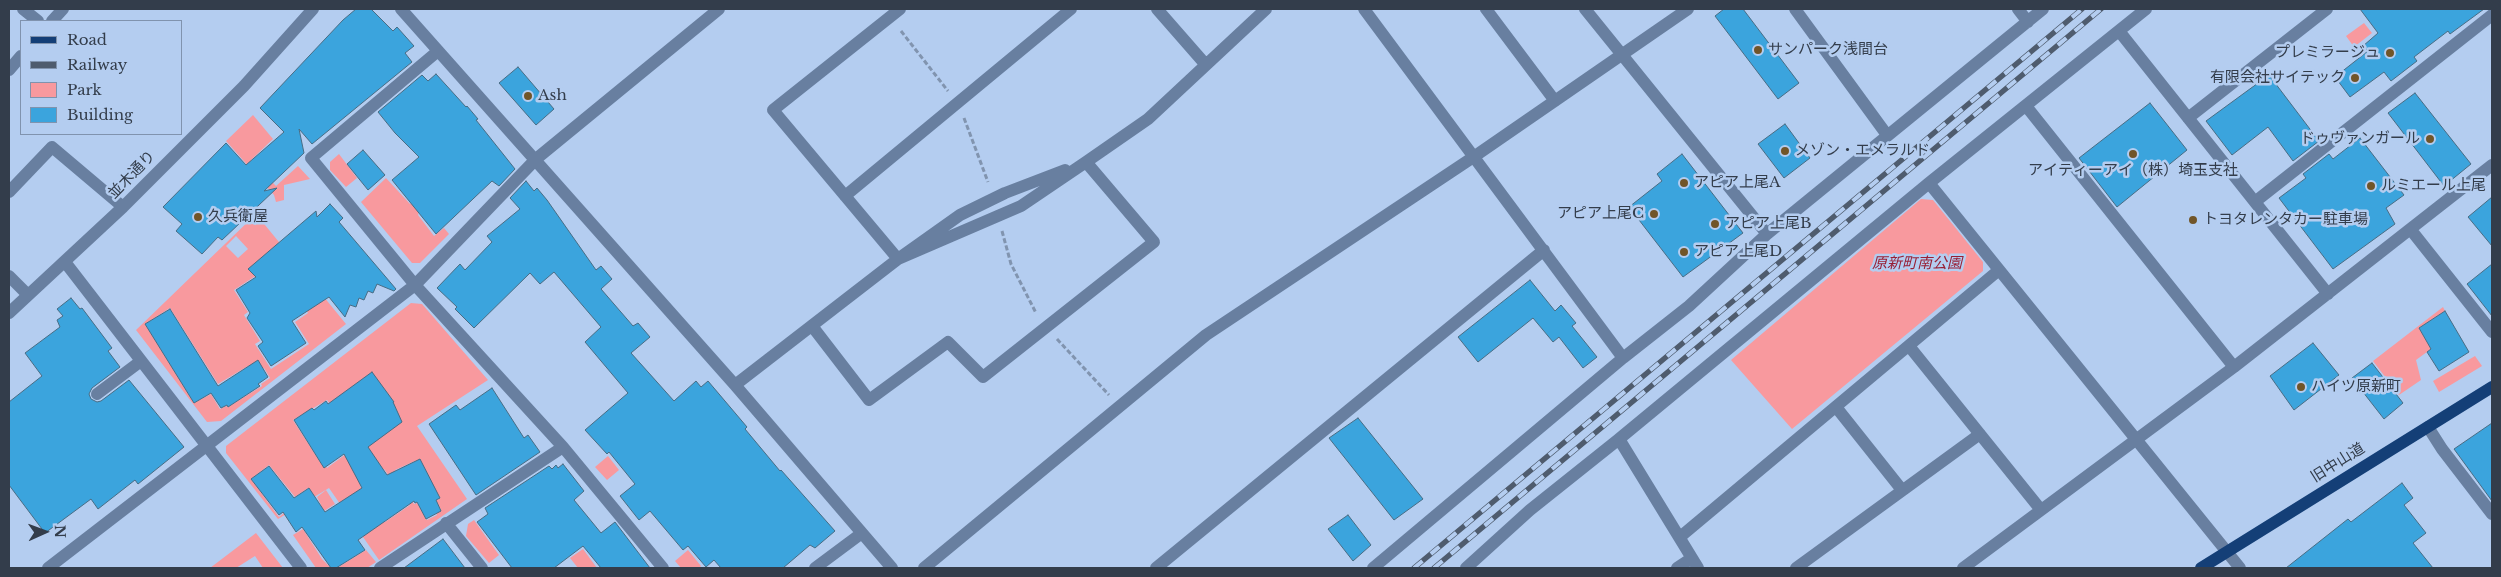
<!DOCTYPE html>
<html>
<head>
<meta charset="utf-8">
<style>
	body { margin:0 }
	#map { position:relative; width:2501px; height:577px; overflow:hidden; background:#b4cdf0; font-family:"Libre Baskerville",serif }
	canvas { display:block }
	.frame { position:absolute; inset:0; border:10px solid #333d4b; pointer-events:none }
	.legend { position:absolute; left:20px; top:20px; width:162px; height:115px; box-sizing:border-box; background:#b4cdf0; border:1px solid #8093ae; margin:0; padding:6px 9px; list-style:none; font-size:15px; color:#333d4b }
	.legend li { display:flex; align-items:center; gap:10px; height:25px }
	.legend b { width:25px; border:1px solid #8093ae }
	.north { position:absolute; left:20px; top:507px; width:50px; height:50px; -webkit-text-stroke:4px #b4cdf0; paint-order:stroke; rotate:88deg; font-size:14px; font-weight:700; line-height:20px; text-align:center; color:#333d4b }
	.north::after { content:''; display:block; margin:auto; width:18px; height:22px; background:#333d4b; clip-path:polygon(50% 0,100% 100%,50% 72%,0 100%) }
</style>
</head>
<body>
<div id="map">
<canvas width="2501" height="577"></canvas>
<div class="frame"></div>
<ul class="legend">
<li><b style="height:6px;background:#143f77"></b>Road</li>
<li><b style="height:6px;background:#4f5c6e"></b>Railway</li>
<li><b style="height:14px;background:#f8999e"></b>Park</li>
<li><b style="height:14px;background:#3ba4dd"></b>Building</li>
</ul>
<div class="north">N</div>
</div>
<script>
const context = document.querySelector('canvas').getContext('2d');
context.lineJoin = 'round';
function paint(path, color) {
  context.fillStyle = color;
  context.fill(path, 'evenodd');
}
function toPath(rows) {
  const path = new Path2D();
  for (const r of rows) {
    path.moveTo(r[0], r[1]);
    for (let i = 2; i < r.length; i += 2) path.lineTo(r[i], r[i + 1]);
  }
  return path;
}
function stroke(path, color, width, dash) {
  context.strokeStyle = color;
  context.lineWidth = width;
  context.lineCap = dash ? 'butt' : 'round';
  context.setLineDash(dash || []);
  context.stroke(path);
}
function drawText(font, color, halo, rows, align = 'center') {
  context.font = font + ' "Libre Baskerville","Noto Sans JP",serif';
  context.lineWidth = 5;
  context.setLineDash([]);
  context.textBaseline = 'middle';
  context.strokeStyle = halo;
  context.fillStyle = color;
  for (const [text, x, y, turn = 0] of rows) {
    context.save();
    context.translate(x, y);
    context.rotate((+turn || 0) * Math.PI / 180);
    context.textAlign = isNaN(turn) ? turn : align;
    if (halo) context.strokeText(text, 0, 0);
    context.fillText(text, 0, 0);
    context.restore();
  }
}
paint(toPath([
	[2364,23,2372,33,2354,47,2346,36],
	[253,115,273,139,251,160,276,186,298,166,310,179,284,185,284,200,276,202,274,195,226,141],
	[339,154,357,178,346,187,330,170,330,162],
	[386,178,410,204,419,197,422,199,418,215,434,236,444,228,449,234,420,263,412,263,361,202],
	[1921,199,1933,200,1983,262,1983,271,1792,429,1731,360],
	[256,214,346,324,221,421,207,422,136,330],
	[236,236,248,249,238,258,226,246],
	[280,260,308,313,295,322,309,344,271,369,255,344,260,341,244,315,248,312,234,290],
	[170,308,218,384,248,366,253,374,264,368,270,378,261,384,262,386,228,407,226,406,220,409,211,394,194,403,145,324],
	[411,303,422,304,488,380,417,426,467,499,379,560,329,488,278,519,226,453,226,446],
	[327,400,358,445,327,468,324,464,322,465,293,420],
	[415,461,440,498,436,501,441,510,436,513,437,515,427,520,417,503,414,504,395,470],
	[269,465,295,497,308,488,314,496,297,503,279,517,251,479],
	[384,469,410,505,385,522,360,486],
	[2443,307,2445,311,2419,328,2431,349,2416,360,2421,380,2399,395,2373,361],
	[2475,356,2482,366,2439,392,2433,381],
	[608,456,619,470,607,480,595,467],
	[326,490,335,504,310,520,307,514,321,505,317,497],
	[474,520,499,555,489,563,466,536,468,524],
	[303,529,322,559,331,568,316,568,293,535],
	[256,533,283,568,263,568,255,556,236,568,210,568],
	[583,549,597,568,578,568,570,558],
	[366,550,376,562,367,568,337,568],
	[688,550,701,566,699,568,681,568,675,561]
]), '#f8999e');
const building = toPath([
	[356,9,371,9,393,31,397,27,414,46,405,53,412,62,312,144,299,129,304,153,264,191,277,188,222,240,218,237,202,254,176,231,182,224,163,207,226,143,246,165,284,132,260,108,343,20,356,9],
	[1724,9,1743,9,1799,83,1778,99,1715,16,1724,9],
	[2360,9,2484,9,2450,34,2448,31,2414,57,2417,61,2391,81,2384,72,2350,97,2335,77,2368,51,2363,46,2378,33,2360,9],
	[518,67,554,109,536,125,499,83,518,67],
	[436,74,466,107,467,106,478,119,476,120,515,169,499,186,492,181,436,234,392,180,419,157,395,133,378,112,422,75,428,81,436,74],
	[2269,75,2319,141,2293,161,2268,127,2232,155,2206,121,2269,75],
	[2415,93,2471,164,2444,186,2388,113,2415,93],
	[2150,103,2187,150,2117,207,2079,158,2150,103],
	[1785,124,1810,158,1784,178,1758,144,1785,124],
	[2360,138,2404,195,2386,208,2395,224,2333,269,2279,198,2306,178,2303,174,2329,154,2333,159,2360,138],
	[363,150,385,175,368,190,347,164,363,150],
	[1682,154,1743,233,1683,277,1629,207,1662,181,1657,174,1682,154],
	[526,181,534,191,537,188,547,200,596,270,601,266,612,279,601,289,633,326,638,323,650,337,631,353,674,401,696,381,701,387,708,381,747,427,745,429,780,471,781,470,835,531,815,548,810,545,783,568,721,568,714,560,706,567,688,546,683,550,650,511,639,520,620,496,635,484,609,452,607,454,585,430,628,393,585,342,601,327,554,272,540,284,530,273,474,328,455,309,457,307,437,288,460,264,465,270,492,242,487,236,520,209,510,198,526,181],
	[2492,197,2492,246,2468,217,2492,197],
	[330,204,343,218,339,222,396,289,394,291,377,284,373,293,368,291,364,300,359,298,356,307,350,305,345,317,329,297,292,321,306,343,271,366,258,346,263,342,247,318,250,313,236,290,256,277,248,269,316,211,317,217,330,204],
	[2492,264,2492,316,2467,284,2492,264],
	[1530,280,1555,311,1561,305,1576,323,1572,326,1597,357,1583,368,1559,337,1553,342,1533,318,1478,362,1458,337,1530,280],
	[71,298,80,309,82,308,112,348,108,351,120,367,92,388,89,394,91,399,97,402,101,401,129,380,184,447,138,484,135,480,98,509,91,499,45,533,9,485,9,402,42,376,25,353,60,327,57,320,63,316,57,309,71,298],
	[170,309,218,386,258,360,268,377,258,384,260,386,228,407,227,405,221,408,211,393,194,403,145,324,170,309],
	[2445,311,2469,352,2439,371,2427,352,2431,349,2419,328,2445,311],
	[2313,343,2339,375,2294,410,2270,376,2313,343],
	[2372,363,2403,403,2384,419,2352,378,2372,363],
	[372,372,394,402,393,402,402,422,368,447,387,475,420,459,440,498,436,500,441,511,426,519,417,502,415,503,414,501,358,540,365,550,336,568,331,568,302,527,296,532,283,512,279,515,251,479,269,466,294,498,309,488,325,512,362,488,344,454,324,468,294,420,312,408,314,410,326,401,328,404,372,372],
	[492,388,524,438,528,435,540,452,476,495,429,424,456,405,460,410,492,388],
	[1358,418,1423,499,1394,520,1329,438,1358,418],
	[2492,423,2492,501,2454,449,2492,423],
	[563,464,584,491,574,500,601,533,615,522,650,568,601,568,583,546,554,568,512,568,477,522,488,514,485,508,549,466,552,469,556,465,558,468,563,464],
	[2402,483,2413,498,2404,505,2426,533,2413,543,2433,568,2286,568,2348,519,2351,522,2402,483],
	[1348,515,1371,545,1353,561,1328,529,1348,515],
	[443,539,465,568,404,568,443,539]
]);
paint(building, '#3ba4dd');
stroke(building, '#486c84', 1);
stroke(toPath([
	[901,31,948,91],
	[964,118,988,182],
	[1002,231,1011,264,1036,313],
	[1057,339,1109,395]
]), '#8194af', 3, [5, 2.5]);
stroke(toPath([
	[23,9,38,21],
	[401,9,735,385,892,568],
	[1157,9,1206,65],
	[1364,9,1623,358],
	[1486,9,1555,101],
	[1585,9,1767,234],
	[1795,9,1887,135],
	[2018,9,2028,22],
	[52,21,63,9],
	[2119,31,2328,294],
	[438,51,311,158,415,285,563,447,663,568],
	[9,70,21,56],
	[2026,106,2234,367],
	[2188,118,2327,9],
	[1929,183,2240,568],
	[9,192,52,147,123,207],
	[845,196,1071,9],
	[2256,201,2492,15],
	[2411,230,2492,332],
	[898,259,1021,206,1086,162,1148,119,1266,9],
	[898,259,773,110,900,9],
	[65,262,301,568],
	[9,276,28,295],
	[9,313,123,207,244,86,313,9],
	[812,326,869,400,948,342,983,377,1154,242,1086,162],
	[1909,346,2041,510],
	[735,385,898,259,960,215,1005,193,1065,170],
	[97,394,141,361],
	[1836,407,1902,490],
	[2428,427,2442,449,2492,514],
	[446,523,482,568],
	[1680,537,1999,270],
	[48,568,415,285,536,159,719,9],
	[380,568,563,447],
	[815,568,862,533],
	[924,568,1206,335,1475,156,1688,9],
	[1156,568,1544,250],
	[1373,568,1623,358,1689,306,1767,234,2043,9],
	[1466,568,1530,510,1619,439],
	[1677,568,1692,558],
	[1698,568,1619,439,1929,183,2146,9],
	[1796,568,1980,434],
	[1963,568,2234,367,2492,165]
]), '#687fa0', 12);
stroke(toPath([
	[2201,568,2492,387]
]), '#143f77', 12);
const rail = toPath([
	[1414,568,2082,9],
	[1434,568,2101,9]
]);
stroke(rail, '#4f5c6e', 5.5);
stroke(rail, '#b4cdf0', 4, [11]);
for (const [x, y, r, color] of [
	[1758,50,5,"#715528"],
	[2390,53,5,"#715528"],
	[2355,78,5,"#715528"],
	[528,96,5,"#715528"],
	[2430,139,5,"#715528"],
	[1785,151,5,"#715528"],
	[2133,154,5,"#715528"],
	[1684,183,5,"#715528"],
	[2371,186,5,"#715528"],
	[1654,214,5,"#715528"],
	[198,217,5,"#715528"],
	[2193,220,5,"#715528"],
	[1715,224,5,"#715528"],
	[1684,252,5,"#715528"],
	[2301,387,5,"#715528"]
]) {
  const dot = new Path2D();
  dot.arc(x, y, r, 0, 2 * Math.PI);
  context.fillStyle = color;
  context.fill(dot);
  stroke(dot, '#b4cdf0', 2);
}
drawText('15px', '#333d4b', '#b4cdf0', [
	["サンパーク浅間台",1768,50],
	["プレミラージュ",2380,53,"right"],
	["有限会社サイテック",2345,78,"right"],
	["Ash",538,96],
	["ドゥヴァンガール",2420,139,"right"],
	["メゾン・エメラルド",1795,151],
	["アイティーアイ（株）埼玉支社",2133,171,"center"],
	["アピア上尾A",1694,183],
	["ルミエール上尾",2381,186],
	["アピア上尾C",1644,214,"right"],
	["久兵衛屋",208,217],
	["トヨタレンタカー駐車場",2203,220],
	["アピア上尾B",1725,224],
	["アピア上尾D",1694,252],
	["ハイツ原新町",2311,387]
], 'left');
drawText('15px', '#333d4b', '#b4cdf0', [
	["並木通り",132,175,-46],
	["旧中山道",2338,463,-32]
]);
drawText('italic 15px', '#981f35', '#b4cdf0', [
	["原新町南公園",1917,264]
]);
</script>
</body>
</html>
